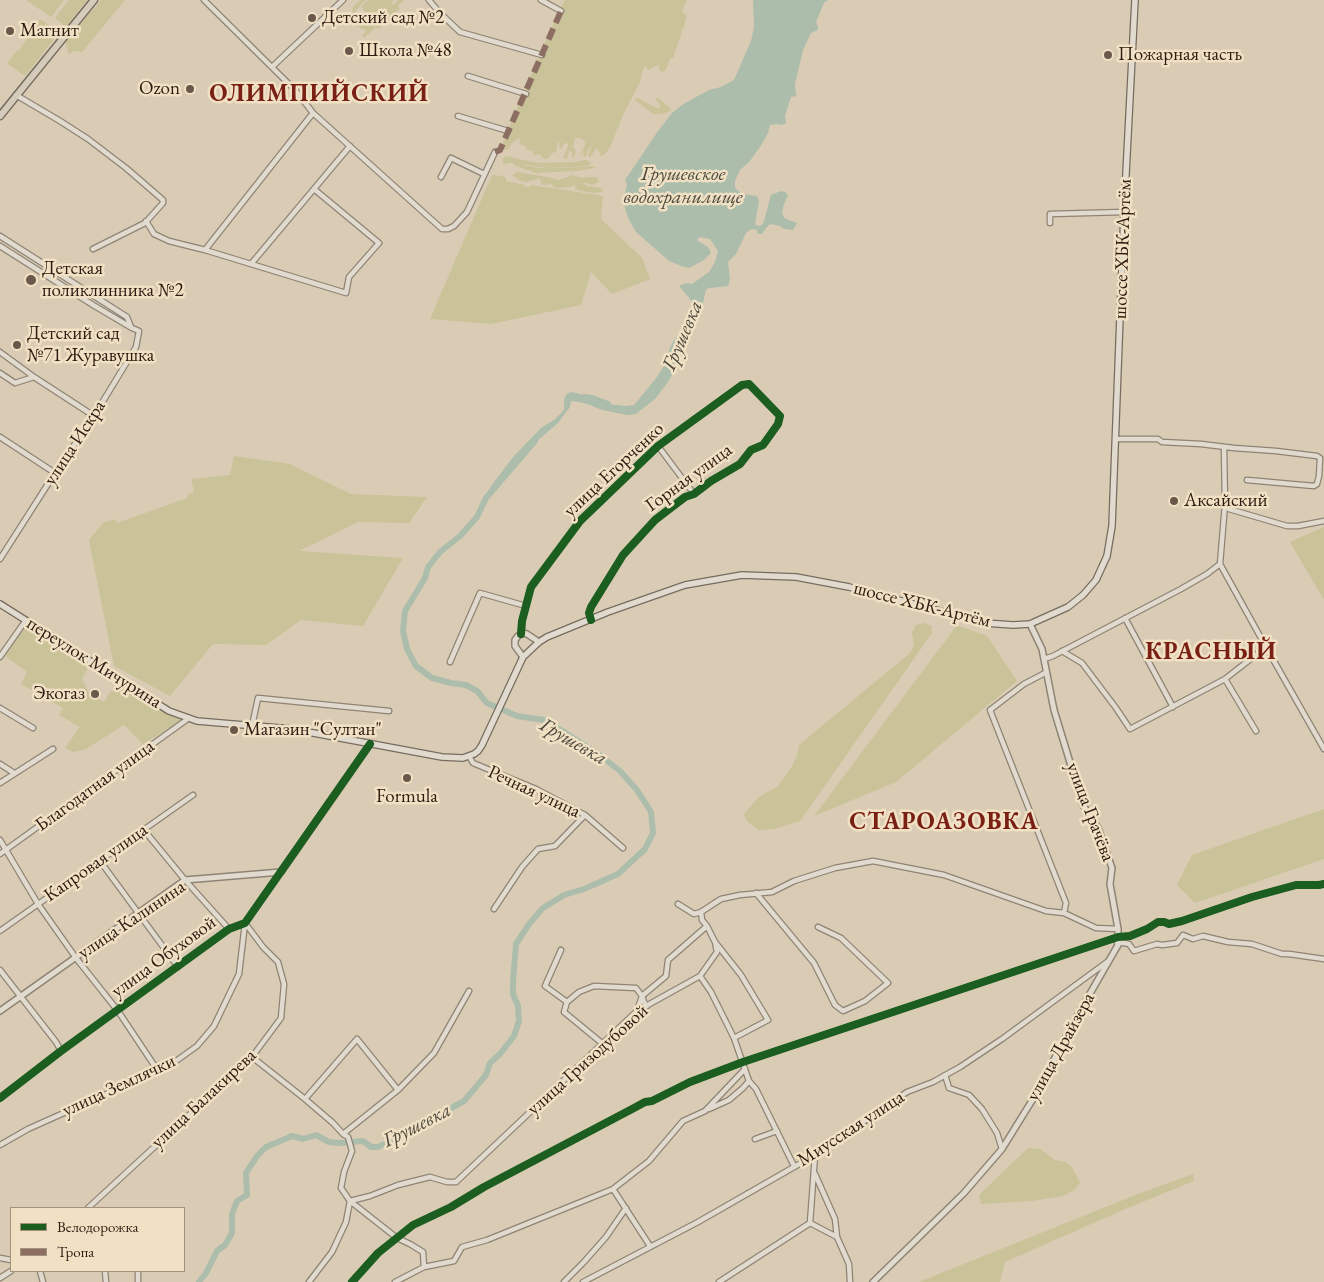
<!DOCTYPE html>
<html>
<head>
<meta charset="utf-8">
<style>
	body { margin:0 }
	#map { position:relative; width:1324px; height:1282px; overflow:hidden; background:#daccb4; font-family:"EB Garamond",serif }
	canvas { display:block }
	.legend { position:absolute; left:10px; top:1207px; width:175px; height:65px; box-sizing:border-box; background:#f1e1c4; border:1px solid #a3917c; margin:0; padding:6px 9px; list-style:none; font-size:15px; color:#2d1a11 }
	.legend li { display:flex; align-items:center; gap:10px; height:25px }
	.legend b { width:25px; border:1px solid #a3917c }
</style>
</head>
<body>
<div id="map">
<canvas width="1324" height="1282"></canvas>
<ul class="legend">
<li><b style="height:6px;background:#1b5e20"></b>Велодорожка</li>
<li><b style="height:6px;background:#8d6e63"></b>Тропа</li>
</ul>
</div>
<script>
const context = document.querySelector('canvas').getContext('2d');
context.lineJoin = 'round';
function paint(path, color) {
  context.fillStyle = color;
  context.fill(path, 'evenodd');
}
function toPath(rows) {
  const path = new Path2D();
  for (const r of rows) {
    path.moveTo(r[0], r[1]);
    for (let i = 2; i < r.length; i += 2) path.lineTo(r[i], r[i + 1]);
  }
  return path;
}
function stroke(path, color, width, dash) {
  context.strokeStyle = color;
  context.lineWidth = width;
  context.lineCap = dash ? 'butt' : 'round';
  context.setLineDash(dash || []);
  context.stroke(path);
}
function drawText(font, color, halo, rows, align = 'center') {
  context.font = font + ' "EB Garamond",serif';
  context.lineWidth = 5;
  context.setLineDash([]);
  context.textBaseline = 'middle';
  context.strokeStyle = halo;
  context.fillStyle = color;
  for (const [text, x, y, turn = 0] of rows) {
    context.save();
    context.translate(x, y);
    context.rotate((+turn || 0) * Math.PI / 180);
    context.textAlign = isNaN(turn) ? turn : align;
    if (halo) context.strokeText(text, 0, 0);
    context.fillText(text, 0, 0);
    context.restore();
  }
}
paint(toPath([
	[26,0,64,0,51,17],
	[69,0,87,0,66,27,55,18],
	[101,0,125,0,82,52,73,51,69,55,65,42],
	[360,0,366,0,357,9,355,14,356,19,360,24,367,26,373,24,382,16,381,15,375,22,361,7,368,0,394,0,391,3,393,5,398,0,404,0,398,6,400,9,378,29,376,27,364,38,362,36,367,30,362,29,356,25,352,15,353,7],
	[565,0,687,0,682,11,684,14,687,15,686,18,684,28,682,29,682,32,675,52,674,56,674,58,670,58,666,70,663,72,661,71,659,69,659,65,654,67,649,70,648,70,646,66,644,67,640,82,624,113,610,147,606,153,601,157,599,151,596,148,592,156,590,157,588,156,592,145,589,148,586,156,584,157,583,156,584,151,581,155,580,155,585,145,585,142,582,139,579,138,575,138,573,146,576,151,574,157,572,157,572,152,569,150,567,159,563,158,568,146,568,143,564,144,561,149,559,149,560,143,558,143,556,152,552,153,550,156,547,159,542,158,541,155,536,154,535,156,533,154,534,149,532,151,527,150,525,146,521,145,519,138,512,143,509,149,505,150,503,149,504,146,502,145,523,94,554,22],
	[39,20,42,20,58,32,58,34,26,75,23,75,7,63,17,51,19,51],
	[637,98,657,108,660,107,660,105,656,100,655,98,657,98,661,100,671,109,669,112,661,114,653,114,639,103,635,100],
	[510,156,514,158,538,163,576,162,585,160,589,161,591,163,590,165,578,167,546,168,517,163,539,168,566,168,594,166,596,168,577,171,534,173,530,170,526,170,514,165,513,163,507,163,503,165,503,159,505,157],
	[518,172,552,178,558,180,568,177,571,175,582,178,588,177,595,177,598,178,599,182,592,185,587,183,582,183,588,186,600,188,603,190,601,192,594,193,580,191,575,188,575,184,571,187,556,188,551,184,542,185,540,178,527,182,521,181,512,175],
	[492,175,503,176,506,178,506,181,524,185,526,187,529,187,531,185,603,196,601,219,642,258,650,279,612,294,591,272,581,305,491,324,430,319],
	[234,456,290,464,351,494,427,497,409,523,358,522,299,551,403,558,363,626,301,620,266,645,213,644,170,696,114,666,89,540,103,523,115,519,117,523,187,498,187,495,194,492,191,479,230,475],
	[1324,527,1324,600,1290,542],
	[26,622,90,663,82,679,90,695,104,702,110,692,127,687,185,719,143,744,124,725,86,749,73,752,65,748,80,727,59,715,63,708,21,684,27,672,4,655],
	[925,623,931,626,932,633,800,821,774,829,758,830,747,821,744,814,760,796,777,787,790,770,797,756,799,745,909,654,914,645,912,632,916,625],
	[957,625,987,636,1017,681,896,782,814,816],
	[1324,809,1324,859,1195,903,1177,885,1192,855],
	[1028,1148,1040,1149,1055,1160,1066,1162,1072,1167,1080,1183,1073,1191,1063,1196,1032,1201,981,1204,979,1195],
	[1193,1174,1194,1181,1123,1210,1005,1262,1000,1282,919,1282,1138,1194]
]), '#cac298');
paint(toPath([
	[753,0,828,0,824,3,816,22,818,27,818,30,811,33,803,50,795,84,796,96,791,97,785,116,786,123,782,125,776,124,770,125,768,133,762,144,750,161,740,170,735,181,735,188,742,194,757,196,759,201,755,224,758,226,762,225,764,221,771,195,781,191,785,192,788,195,784,204,782,212,784,218,797,223,793,230,784,229,780,226,770,224,766,228,762,234,758,234,757,230,751,229,746,233,736,254,728,262,730,279,728,286,703,289,700,303,682,338,680,361,668,382,655,399,636,414,627,415,602,410,590,405,579,402,571,401,570,407,558,423,530,447,495,487,487,502,486,498,491,486,514,456,541,428,554,420,564,410,564,400,566,395,570,392,577,393,608,404,626,406,634,405,657,377,668,359,670,347,690,316,693,306,690,299,679,286,686,283,692,284,709,272,715,262,718,251,710,239,700,237,697,240,701,243,708,247,711,253,704,260,689,268,681,266,669,261,636,232,629,220,625,208,624,198,627,184,625,180,658,131,672,113,685,103,709,90,721,87,734,80,751,41,754,27]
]), '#acbdac');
stroke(toPath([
	[696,306,700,303,703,289,705,287],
	[584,397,592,398,608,404],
	[199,1282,206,1273,217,1251,225,1245,232,1233,232,1214,237,1201,247,1195,246,1173,257,1156,266,1147,292,1136,303,1139,316,1135,329,1142,339,1143,363,1141,371,1147,378,1147,396,1139,413,1128,442,1117,453,1107,464,1101,486,1075,490,1063,500,1054,514,1036,519,1021,518,1006,513,994,513,982,516,944,529,924,543,908,564,895,584,889,618,874,645,849,653,833,651,812,637,790,620,771,598,754,556,727,544,720,517,716,487,703,477,691,466,685,451,683,432,678,416,666,407,649,403,631,405,611,425,578,428,567,440,552,460,536,477,517,486,498,535,441]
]), '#acbdac', 6);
const minor = toPath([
	[204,0,296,91,313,113,442,229,448,229,454,226,467,212,495,152],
	[429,0,439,12,460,32,542,55],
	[541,0,561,11],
	[272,67,343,0],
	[468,76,526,94],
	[16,95,60,121,88,139,126,168,163,200,163,203,145,223,93,249],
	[458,116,508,131],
	[441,177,451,158,484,174],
	[146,221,154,234,169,241,205,250,346,293,349,277,379,243,314,189],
	[1050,223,1050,214,1124,212],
	[0,236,127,317,131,327],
	[0,246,93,305,132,328,139,331,136,347,94,416,55,473,0,559],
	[205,250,313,113],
	[251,264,350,146],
	[0,352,34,377],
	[0,373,15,383,34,377,94,416],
	[0,437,55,473],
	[1116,439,1158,439,1162,442,1201,444,1234,448,1276,451,1317,456,1320,458,1319,476,1317,484,1314,486,1247,480],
	[658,446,694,494],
	[1224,447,1225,504,1220,564,1266,647,1324,749],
	[1225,504,1229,509,1287,526,1298,526,1324,521],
	[1125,618,1173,707],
	[521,634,522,621,531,587,580,521,658,446,742,385,749,384,780,416,778,424,763,445,751,450,740,464,711,481,694,494,685,497,655,520,623,555,591,607,589,613,591,620],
	[1062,651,1082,663,1116,708,1130,729,1225,679,1266,647],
	[0,657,26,620],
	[1044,659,1053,656,1181,589,1207,574,1220,564],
	[450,662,480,593,526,606],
	[1045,673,1024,684,990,710,1066,903,1064,913],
	[1225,679,1256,731],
	[0,708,33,728],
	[252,726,258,698,389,711],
	[469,756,473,763,536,789,585,815,623,848],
	[0,764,14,773],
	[0,783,53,749],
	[144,830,185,880,229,929],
	[0,840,38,904,76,958,118,1011,158,1071],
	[0,854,189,718],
	[100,861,178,967],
	[756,893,814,963,835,1005,843,1011,865,1001,888,983,841,938,818,927],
	[678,904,694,914,701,912,721,899,740,895,772,892,794,881,835,868,873,861,944,875,1046,911,1064,913,1096,928,1118,929],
	[494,909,522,867,538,849,555,846,585,815],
	[701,912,702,920,707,926,715,942,741,975,768,1020,734,1038],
	[0,931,193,795],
	[1117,943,1124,943,1129,944,1134,951,1157,944,1162,945,1177,943,1183,935,1193,939,1203,936,1228,942,1252,944,1282,954,1289,954,1324,959],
	[561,950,545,986,567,1002],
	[0,970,56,1042,61,1051],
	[700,976,711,992,734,1038,749,1081,756,1089,794,1166],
	[637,1011,642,996,666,976,668,960,707,926],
	[603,1044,564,1012,567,1002,579,992,594,986,636,988,642,996,644,1002,647,1006],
	[252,1057,305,1099,333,1123,343,1134,348,1137,352,1151,344,1172,341,1188,350,1201,370,1196,398,1185,430,1177,447,1182,456,1182,637,1011,700,976,717,952,715,942],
	[945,1075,949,1088,969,1095,982,1109,997,1133,1002,1149],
	[0,1098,61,1051,229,929,245,923,281,872],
	[305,1099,357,1039,398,1090],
	[709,1109,729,1100,743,1088,749,1081],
	[343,1134,398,1090,434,1053,469,991],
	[755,1139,777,1131],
	[0,1145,28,1129,169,1066,197,1046,214,1026,239,974,245,923],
	[815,1155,810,1223,837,1237,849,1264,850,1282],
	[815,1174,835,1219,837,1237],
	[613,1189,650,1246],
	[88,1208,252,1057,281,1018,284,984,278,962,263,947,245,923],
	[0,1258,11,1260],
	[40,1271,43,1282],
	[105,1271,106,1282],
	[0,1278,11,1271],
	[138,1282,138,1271],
	[309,1282,332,1252,346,1222,350,1201,397,1238,410,1244,423,1252,424,1267],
	[352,1282,378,1253,413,1225,451,1207,484,1187,634,1108,645,1102,652,1101,690,1082,743,1062,1118,937,1130,936,1147,929,1158,922,1164,922,1169,924,1182,921,1252,897,1296,885,1319,885,1324,884],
	[395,1282,424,1267,454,1261,462,1247,487,1240,613,1189,649,1161,683,1121,705,1111,745,1069],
	[564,1282,583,1263,606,1237,626,1208],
	[583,1282,698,1222,815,1155,907,1092,933,1082,960,1067,1002,1039,1107,962],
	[719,1282,810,1223]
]);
const tertiary = toPath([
	[523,657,515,646,515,640,518,636,523,633,527,634,539,642],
	[0,1011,185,880,281,872,370,744],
	[873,1282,964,1193,1002,1149,1033,1099,1080,1011,1118,945,1118,929,1110,884,1112,868,1098,828,1083,805,1054,710,1042,649,1030,624]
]);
const secondary = toPath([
	[0,604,169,711,197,721,292,729,442,757,463,758,474,754,478,751,482,745,523,657,539,642,547,637,608,612,685,585,742,575,796,577,849,587,985,623,1013,625,1030,624,1068,607,1083,595,1096,580,1107,556,1112,526,1124,212,1135,0]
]);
const primary = toPath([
	[0,116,94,0]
]);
stroke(minor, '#8e8475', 7);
stroke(tertiary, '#8e8475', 8);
stroke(secondary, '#766c5f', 8);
stroke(primary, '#766c5f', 9);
stroke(minor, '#e1dace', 4.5);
stroke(tertiary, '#e1dace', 5);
stroke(secondary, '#e1dace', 5.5);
stroke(primary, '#d5cbba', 6);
stroke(toPath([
	[495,152,500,150,561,11]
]), '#8d6e63', 6, [12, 6]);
stroke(toPath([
	[521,634,522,621,531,587,580,521,658,446,742,385,749,384,780,416,778,424,763,445,751,450,740,464,711,481,694,494,685,497,655,520,623,555,591,607,589,613,591,620],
	[0,1098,61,1051,229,929,245,923,370,744],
	[352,1282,378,1253,413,1225,451,1207,484,1187,634,1108,645,1102,652,1101,690,1082,743,1062,1118,937,1130,936,1147,929,1158,922,1164,922,1169,924,1182,921,1252,897,1296,885,1319,885,1324,884]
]), '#1b5e20', 8);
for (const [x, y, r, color] of [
	[312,18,5,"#6a584a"],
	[10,31,5,"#6a584a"],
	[349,51,5,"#6a584a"],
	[1108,55,5,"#6a584a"],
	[190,89,5,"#6a584a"],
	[31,280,6,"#6a584a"],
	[17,345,5,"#6a584a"],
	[1174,501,5,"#6a584a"],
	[95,694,5,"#6a584a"],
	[234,730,5,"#6a584a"],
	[407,778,5,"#6a584a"]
]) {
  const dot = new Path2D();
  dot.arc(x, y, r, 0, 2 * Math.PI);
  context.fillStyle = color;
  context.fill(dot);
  stroke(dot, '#f1e1c4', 2);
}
drawText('19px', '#2d1a11', '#f1e1c4', [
	["Детский сад №2",322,18],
	["Магнит",20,31],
	["Школа №48",359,51],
	["Пожарная часть",1118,55],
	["Ozon",180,89,"right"],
	["Детская",42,269],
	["поликлинника №2",42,291],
	["Детский сад",27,334],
	["№71 Журавушка",27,356],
	["Аксайский",1184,501],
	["Экогаз",85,694,"right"],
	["Магазин \"Султан\"",244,730],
	["Formula",407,797,"center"]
], 'left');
drawText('19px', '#2d1a11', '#f1e1c4', [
	["шоссе ХБК-Артём",1123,249,-88],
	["улица Искра",75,443,-57],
	["улица Егорченко",614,470,-43],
	["Горная улица",689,478,-36],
	["шоссе ХБК-Артём",922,605,14],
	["переулок Мичурина",94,663,32],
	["Благодатная улица",95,786,-36],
	["Речная улица",534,792,25],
	["улица Грачёва",1090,812,69],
	["Капровая улица",96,863,-35],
	["улица Калинина",132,920,-34],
	["улица Обуховой",164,957,-36],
	["улица Драйзера",1061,1047,-61],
	["улица Гризодубовой",588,1060,-42],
	["улица Землячки",119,1086,-25],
	["улица Балакирева",204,1099,-43],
	["Миусская улица",851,1129,-33]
]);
drawText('italic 20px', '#4d493e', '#f1e1c4', [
	["Грушевское",683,175],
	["водохранилище",683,198],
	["Грушевка",683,336,-67],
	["Грушевка",573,742,30],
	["Грушевка",417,1126,-27]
]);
context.letterSpacing = '1px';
drawText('bold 24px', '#7a1f14', '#f1e1c4', [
	["ОЛИМПИЙСКИЙ",319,94],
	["КРАСНЫЙ",1211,652],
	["СТАРОАЗОВКА",944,822]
]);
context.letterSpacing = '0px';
</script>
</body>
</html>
